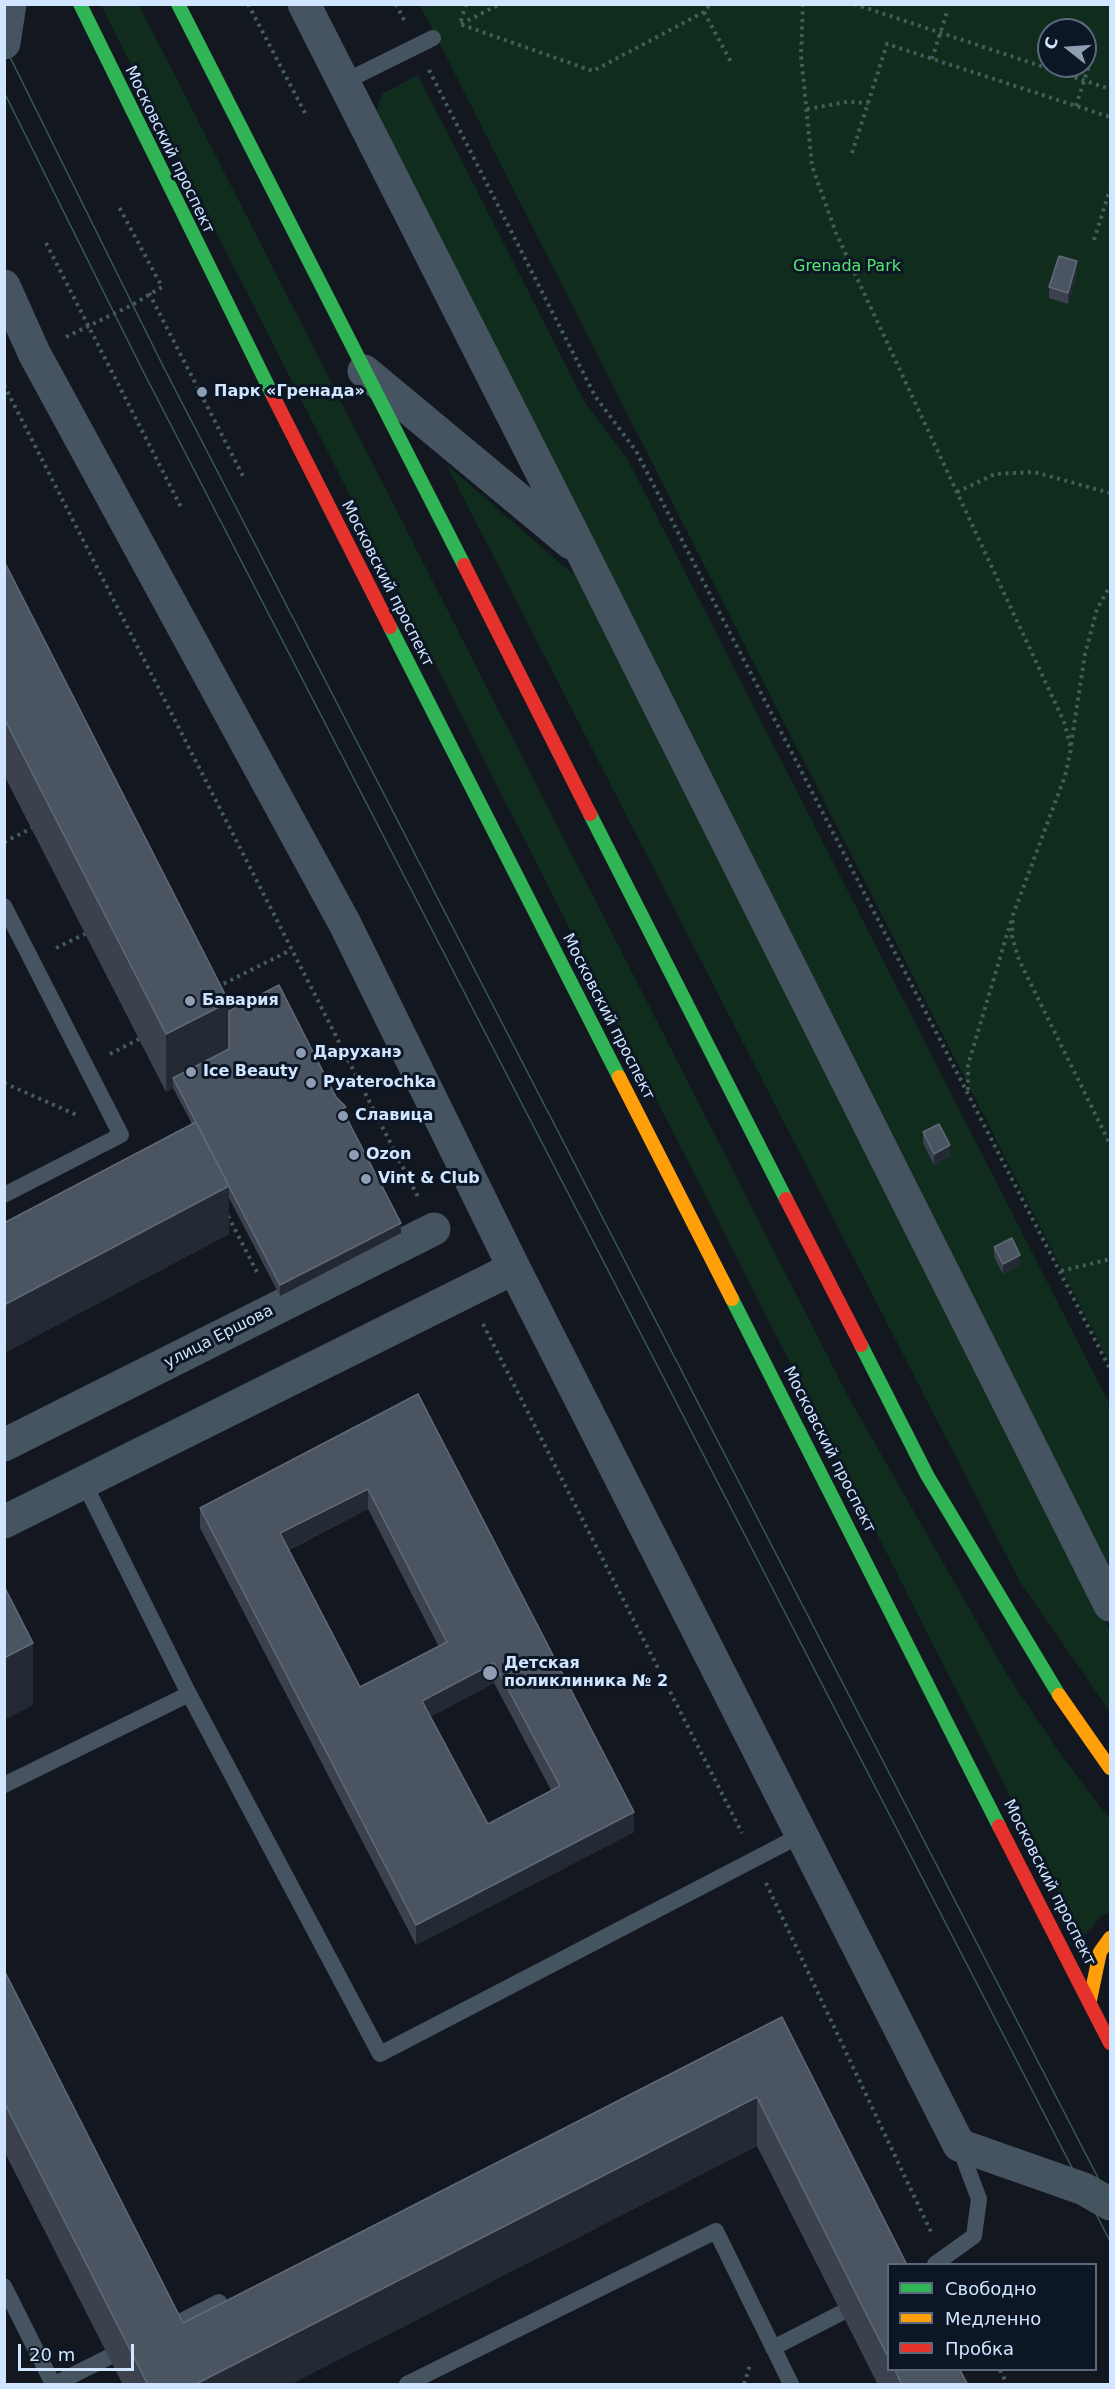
<!DOCTYPE html>
<html>
<head>
<meta charset="utf-8">
<style>
	body { margin:0 }
	#map { position:relative; width:1115px; height:2389px; overflow:hidden; background:#13171f; font-family:"DejaVu Sans",sans-serif }
	canvas { display:block }
	.frame { position:absolute; inset:0; border:6px solid #d0e5ff; pointer-events:none }
	.legend { position:absolute; left:887px; top:2263px; width:210px; height:108px; box-sizing:border-box; background:#0d1625; border:2px solid #5b697c; margin:0; padding:8px 10px; list-style:none; font-size:18px; color:#d0e5ff }
	.legend li { display:flex; align-items:center; gap:12px; height:30px }
	.legend b { width:30px; border:2px solid #5b697c }
	.north { position:absolute; left:1037px; top:18px; width:60px; height:60px; box-sizing:border-box; background:#0d1625; border:2px solid #5b697c; border-radius:50%; rotate:287deg; font-size:16px; font-weight:700; line-height:24px; text-align:center; color:#d0e5ff }
	.north::after { content:''; display:block; margin:auto; width:21px; height:27px; background:#8e9db1; clip-path:polygon(50% 0,100% 100%,50% 72%,0 100%) }
	.scale { position:absolute; left:18px; top:2344px; width:116px; height:27px; box-sizing:border-box; border:3px solid #d0e5ff; border-top:0; padding-left:8px; font-size:18px; line-height:21px; white-space:nowrap; color:#d0e5ff; -webkit-text-stroke:4px #0d1625; paint-order:stroke }
</style>
</head>
<body>
<div id="map">
<canvas width="1115" height="2389"></canvas>
<div class="frame"></div>
<ul class="legend">
<li><b style="height:8px;background:#30b455"></b>Свободно</li>
<li><b style="height:8px;background:#ff9f0a"></b>Медленно</li>
<li><b style="height:8px;background:#e5322d"></b>Пробка</li>
</ul>
<div class="north">С</div>
<div class="scale">20 m</div>
</div>
<script>
const context = document.querySelector('canvas').getContext('2d');
context.lineJoin = 'round';
function paint(path, color) {
  context.fillStyle = color;
  context.fill(path, 'evenodd');
}
function toPath(rows) {
  const path = new Path2D();
  for (const r of rows) {
    path.moveTo(r[0], r[1]);
    for (let i = 2; i < r.length; i += 2) path.lineTo(r[i], r[i + 1]);
  }
  return path;
}
function stroke(path, color, width, dash) {
  context.strokeStyle = color;
  context.lineWidth = width;
  context.lineCap = dash ? 'butt' : 'round';
  context.setLineDash(dash || []);
  context.stroke(path);
}
function drawText(font, color, halo, rows, align = 'center') {
  context.font = font + ' "DejaVu Sans",sans-serif';
  context.lineWidth = 6;
  context.setLineDash([]);
  context.textBaseline = 'middle';
  context.strokeStyle = halo;
  context.fillStyle = color;
  for (const [text, x, y, turn = 0] of rows) {
    context.save();
    context.translate(x, y);
    context.rotate((+turn || 0) * Math.PI / 180);
    context.textAlign = isNaN(turn) ? turn : align;
    if (halo) context.strokeText(text, 0, 0);
    context.fillText(text, 0, 0);
    context.restore();
  }
}
paint(toPath([
	[101,5,139,5,849,1398,1008,1676,1064,1759,1110,1819,1110,1911,1100,1918,1082,1938],
	[420,5,1110,5,1110,1364,573,307],
	[1049,30,1085,30,1085,66,1049,66],
	[418,75,583,399,629,462,1110,1405,1110,1577,374,118,382,94],
	[446,464,589,588,1110,1630,1110,1712,1020,1582]
]), '#102c1c');
stroke(toPath([
	[248,4,305,113],
	[396,4,404,20],
	[466,4,460,24,593,71,704,12,710,4],
	[803,4,801,55,812,166,836,233,1065,724,1071,749,1065,776,1013,915,1012,936,1019,960,1110,1144],
	[854,4,1110,89],
	[1109,5,1109,4],
	[704,12,731,62],
	[461,24,500,4],
	[932,59,947,12],
	[429,70,595,396,636,451,1110,1369],
	[1076,106,1091,59],
	[807,109,847,102,868,103],
	[852,153,887,44,1110,117],
	[1094,240,1110,189],
	[46,243,181,507],
	[149,293,244,478],
	[66,337,132,305,162,287,118,205],
	[4,385,418,1197],
	[957,492,995,474,1034,472,1110,493],
	[1071,745,1085,654,1097,609,1110,586],
	[4,842,32,828],
	[56,948,85,934],
	[217,987,291,950],
	[110,1054,139,1039],
	[4,1083,77,1115],
	[968,1090,968,1065,1011,921],
	[228,1216,259,1276],
	[1061,1271,1110,1259],
	[483,1324,742,1833],
	[766,1883,931,2232],
	[1000,2370,1007,2384],
	[744,2384,750,2365]
]), '#435d5a', 4, [3, 4.5]);
stroke(toPath([
	[344,82,433,38],
	[4,906,121,1135,4,1195],
	[189,1694,380,2054,803,1834],
	[4,1785,189,1694,84,1483],
	[935,2264,974,2236,979,2199,959,2146],
	[4,2286,53,2384],
	[164,2330,219,2302],
	[773,2348,841,2313],
	[55,2384,109,2357],
	[407,2384,716,2231,791,2384]
]), '#465360', 16);
stroke(toPath([
	[304,4,582,552,1110,1605],
	[4,43,10,4],
	[4,286,34,353,345,924,514,1268,959,2145,1084,2189,1110,2204],
	[364,371,571,543],
	[4,1445,434,1229],
	[4,1522,514,1268]
]), '#465360', 33);
stroke(toPath([
	[80,4,273,396],
	[178,4,464,565],
	[390,627,619,1077],
	[590,814,786,1199],
	[732,1299,999,1826],
	[861,1345,927,1475,1059,1695]
]), '#30b455', 14);
stroke(toPath([
	[619,1077,732,1299],
	[1059,1695,1110,1768],
	[1090,2000,1100,1952,1110,1938]
]), '#ff9f0a', 14);
stroke(toPath([
	[273,396,390,627],
	[464,565,590,814],
	[786,1199,861,1345],
	[999,1826,1110,2043]
]), '#e5322d', 14);
stroke(toPath([
	[4,45,162,364,1110,2201],
	[4,92,144,373,1110,2241]
]), '#395b57', 1.5);
paint(toPath([
	[1077,272,1068,304,1049,298,1049,287],
	[4,561,229,1011,346,1115,401,1233,280,1296,229,1198,229,1234,4,1353,4,1223,192,1124,173,1088,166,1092,4,775],
	[923,1132,950,1156,934,1165,923,1143],
	[994,1247,1020,1265,1003,1274,994,1257],
	[418,1394,634,1832,416,1945,200,1528,200,1508],
	[368,1509,439,1647,360,1687,289,1550],
	[494,1683,551,1790,488,1824,430,1717],
	[4,1970,183,2323,782,2017,888,2265,888,2370,960,2370,968,2385,878,2385,757,2146,289,2385,123,2385,4,2151]
]), '#3b424e');
paint(toPath([
	[1077,261,1077,272,1068,304,1068,293],
	[229,1002,229,1060,173,1078,173,1088,166,1092,166,1034],
	[950,1145,950,1156,934,1165,934,1154],
	[229,1186,229,1234,4,1353,4,1305],
	[401,1223,401,1233,280,1296,280,1285],
	[1020,1255,1020,1265,1003,1274,1003,1264],
	[368,1489,368,1509,280,1554,280,1533],
	[33,1643,33,1705,4,1720,4,1658],
	[494,1663,494,1683,422,1721,422,1701],
	[634,1812,634,1832,416,1945,416,1925],
	[757,2097,757,2146,289,2385,194,2385]
]), '#242a33');
const building = toPath([
	[1059,256,1077,261,1068,293,1049,287,1059,256],
	[4,561,229,1002,166,1034,4,718,4,561],
	[279,985,336,1097,346,1107,342,1109,401,1223,280,1285,173,1078,229,1049,229,1011,279,985],
	[196,1122,229,1186,4,1305,4,1223,196,1122],
	[939,1124,950,1145,934,1154,923,1132,939,1124],
	[1012,1238,1020,1255,1003,1264,994,1247,1012,1238],
	[418,1394,634,1812,416,1925,200,1508,418,1394],
	[368,1489,447,1642,360,1687,280,1533,368,1489],
	[494,1663,560,1786,488,1824,422,1701,494,1663],
	[4,1586,33,1643,4,1658,4,1586],
	[4,1970,183,2323,782,2017,907,2265,888,2265,888,2357,757,2097,194,2385,148,2385,4,2102,4,1970],
	[895,2370,960,2370,968,2385,902,2385,895,2370]
]);
paint(building, '#4b5461');
stroke(building, '#606a7a', 1.5);
for (const [x, y, r, color] of [
	[202,392,6,"#8e9db1"],
	[190,1001,6,"#8e9db1"],
	[301,1053,6,"#8e9db1"],
	[191,1072,6,"#8e9db1"],
	[311,1083,6,"#8e9db1"],
	[343,1116,6,"#8e9db1"],
	[354,1155,6,"#8e9db1"],
	[366,1179,6,"#8e9db1"],
	[490,1673,8,"#8e9db1"]
]) {
  const dot = new Path2D();
  dot.arc(x, y, r, 0, 2 * Math.PI);
  context.fillStyle = color;
  context.fill(dot);
  stroke(dot, '#0d1625', 2);
}
drawText('16px', '#d0e5ff', '#0d1625', [
	["Московский проспект",169,150,64],
	["Московский проспект",387,584,63],
	["Московский проспект",608,1017,63],
	["улица Ершова",219,1337,-27],
	["Московский проспект",829,1450,63],
	["Московский проспект",1049,1883,63]
]);
drawText('16px', '#53e86f', '#0d1625', [
	["Grenada Park",847,267]
]);
drawText('bold 16px', '#d0e5ff', '#0d1625', [
	["Парк «Гренада»",214,392],
	["Бавария",202,1001],
	["Даруханэ",313,1053],
	["Ice Beauty",203,1072],
	["Pyaterochka",323,1083],
	["Славица",355,1116],
	["Ozon",366,1155],
	["Vint & Club",378,1179],
	["Детская",504,1664],
	["поликлиника № 2",504,1682]
], 'left');
</script>
</body>
</html>
